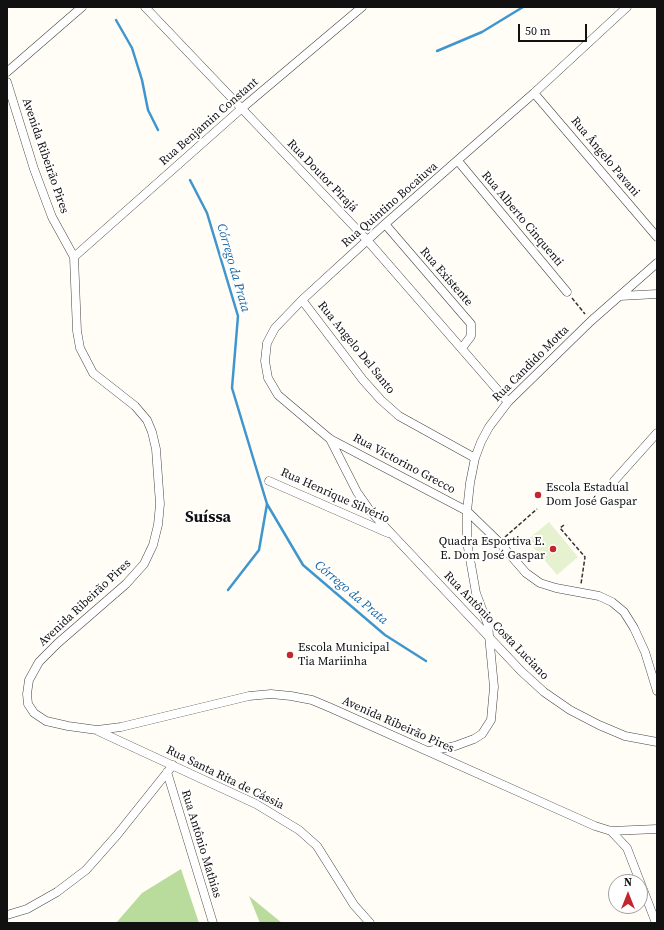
<!DOCTYPE html>
<html>
<head>
<meta charset="utf-8">
<style>
	body { margin:0 }
	#map { position:relative; width:664px; height:930px; overflow:hidden; background:#fffdf5; font-family:"Source Serif 4",serif }
	canvas { display:block }
	.frame { position:absolute; inset:0; border:8px solid #111; pointer-events:none }
	.north { position:absolute; left:608px; top:874px; width:40px; height:40px; box-sizing:border-box; background:#fff; border:1px solid #a0a0a0; border-radius:50%; rotate:0deg; font-size:11px; font-weight:700; line-height:16px; text-align:center; color:#111 }
	.north::after { content:''; display:block; margin:auto; width:14px; height:18px; background:#c4262e; clip-path:polygon(50% 0,100% 100%,50% 72%,0 100%) }
	.scale { position:absolute; left:518px; top:24px; width:69px; height:18px; box-sizing:border-box; border:2px solid #111; border-top:0; padding-left:5px; font-size:12px; line-height:14px; white-space:nowrap; color:#111; -webkit-text-stroke:3px #fff; paint-order:stroke }
</style>
</head>
<body>
<div id="map">
<canvas width="664" height="930"></canvas>
<div class="frame"></div>
<div class="north">N</div>
<div class="scale">50 m</div>
</div>
<script>
const context = document.querySelector('canvas').getContext('2d');
context.lineJoin = 'round';
function paint(path, color) {
  context.fillStyle = color;
  context.fill(path, 'evenodd');
}
function toPath(rows) {
  const path = new Path2D();
  for (const r of rows) {
    path.moveTo(r[0], r[1]);
    for (let i = 2; i < r.length; i += 2) path.lineTo(r[i], r[i + 1]);
  }
  return path;
}
function stroke(path, color, width, dash) {
  context.strokeStyle = color;
  context.lineWidth = width;
  context.lineCap = dash ? 'butt' : 'round';
  context.setLineDash(dash || []);
  context.stroke(path);
}
function drawText(font, color, halo, rows, align = 'center') {
  context.font = font + ' "Source Serif 4",serif';
  context.lineWidth = 4;
  context.setLineDash([]);
  context.textBaseline = 'middle';
  context.strokeStyle = halo;
  context.fillStyle = color;
  for (const [text, x, y, turn = 0] of rows) {
    context.save();
    context.translate(x, y);
    context.rotate((+turn || 0) * Math.PI / 180);
    context.textAlign = isNaN(turn) ? turn : align;
    if (halo) context.strokeText(text, 0, 0);
    context.fillText(text, 0, 0);
    context.restore();
  }
}
paint(toPath([
	[181,869,199,923,116,923,142,893],
	[249,896,282,923,260,923]
]), '#b9dc9c');
paint(toPath([
	[549,522,578,557,557,575,527,540]
]), '#e6f2cf');
stroke(toPath([
	[116,20,132,48,142,80,148,110,158,130],
	[437,51,482,32,523,7],
	[190,180,207,213,238,316,232,388,267,504,303,565,385,635,426,661],
	[228,590,259,550,267,504]
]), '#3f96cf', 2.5);
const street = toPath([
	[145,7,367,240,508,402],
	[627,7,534,93,385,224,302,300,275,328,267,343,265,361,268,378,278,395,330,439,467,511,499,542,526,573,540,583,556,588,599,596,612,602,624,612,634,628,645,652,657,691],
	[7,72,82,7],
	[7,82,34,169,52,217,74,257,77,331,80,348,93,373,135,406,147,420,152,432,156,449,160,504,158,525,153,545,144,564,126,584,58,643,39,662,29,680,27,694,28,704,34,713,46,721,68,726,97,730,121,727,249,696,271,694,291,696,312,700,331,708,595,826,611,831,657,829],
	[534,93,657,237],
	[458,161,567,292],
	[385,224,471,324,471,336,462,348],
	[74,257,241,109,362,7],
	[620,296,657,294],
	[302,300,363,380,381,400,399,416,475,458],
	[330,439,357,492,371,512,521,671,544,692,570,710,599,725,625,736,657,742],
	[269,481,388,533],
	[614,481,657,433],
	[98,731,256,804,299,830,317,846,354,905,370,923],
	[429,751,455,746,474,739,482,734,491,720,494,687,488,625,476,593,467,542,467,511,470,483,475,458,481,442,489,427,508,402,591,321,657,263],
	[167,772,213,923],
	[611,831,627,848,656,923],
	[7,915,27,909,57,892,86,870,117,835,173,765]
]);
stroke(street, '#444', 9);
stroke(toPath([
	[572,298,585,314],
	[564,525,560,528,585,557,581,584],
	[505,537,537,509]
]), '#333', 1.5, [4, 2]);
stroke(street, '#fff', 8);
for (const [x, y, r, color] of [
	[538,495,4,"#c4262e"],
	[553,549,4,"#c4262e"],
	[290,655,4,"#c4262e"]
]) {
  const dot = new Path2D();
  dot.arc(x, y, r, 0, 2 * Math.PI);
  context.fillStyle = color;
  context.fill(dot);
  stroke(dot, '#fff', 1.5);
}
drawText('12px', '#111', '#fff', [
	["Rua Benjamin Constant",209,122,-41],
	["Avenida Ribeirão Pires",45,156,71],
	["Rua Ângelo Pavani",605,157,50],
	["Rua Doutor Pirajá",322,176,46],
	["Rua Quintino Bocaiuva",390,205,-41],
	["Rua Alberto Cinquenti",522,219,50],
	["Rua Existente",446,277,49],
	["Rua Angelo Del Santo",356,348,51],
	["Rua Candido Motta",531,364,-45],
	["Rua Victorino Grecco",404,464,28],
	["Rua Henrique Silvério",335,496,24],
	["Avenida Ribeirão Pires",85,603,-43],
	["Rua Antônio Costa Luciano",496,626,46],
	["Avenida Ribeirão Pires",398,725,24],
	["Rua Santa Rita de Cássia",225,778,26],
	["Rua Antônio Mathias",201,844,73]
]);
drawText('12px', '#111', '#fff', [
	["Escola Estadual",546,488],
	["Dom José Gaspar",546,502],
	["Quadra Esportiva E.",545,542,"right"],
	["E. Dom José Gaspar",545,556,"right"],
	["Escola Municipal",298,648],
	["Tia Mariinha",298,662]
], 'left');
drawText('italic 13px', '#1768a6', '#fff', [
	["Córrego da Prata",233,268,74],
	["Córrego da Prata",351,593,40]
]);
drawText('bold 16px', '#111', '#fff', [
	["Suíssa",208,518]
]);
</script>
</body>
</html>
